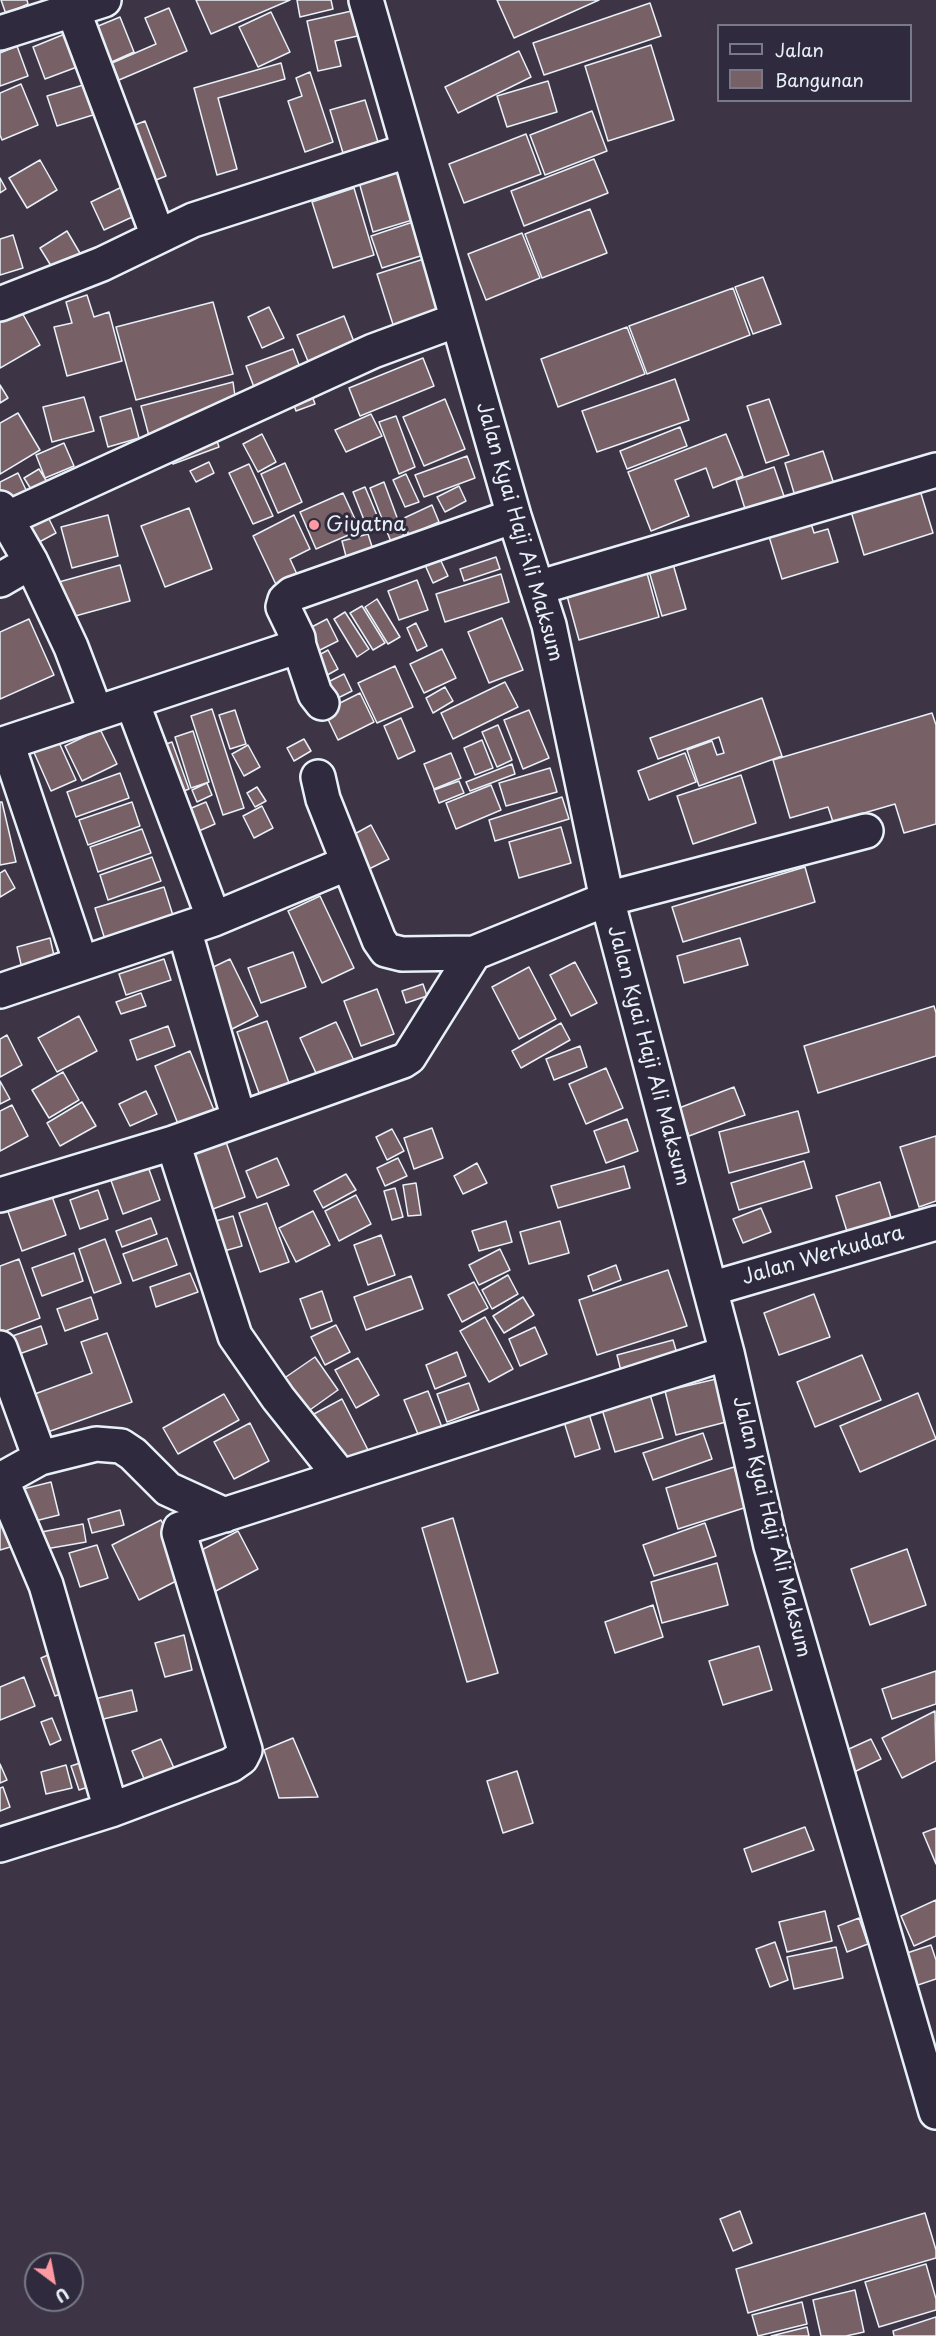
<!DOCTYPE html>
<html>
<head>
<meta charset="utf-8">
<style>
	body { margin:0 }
	#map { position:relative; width:936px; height:2336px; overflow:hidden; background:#3d3545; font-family:"Playpen Sans",sans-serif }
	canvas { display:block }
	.legend { position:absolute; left:717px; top:24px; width:195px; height:78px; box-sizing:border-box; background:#2f2a3d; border:2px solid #797a88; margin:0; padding:8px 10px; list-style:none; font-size:18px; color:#e8f1f8 }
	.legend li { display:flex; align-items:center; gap:12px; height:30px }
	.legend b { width:30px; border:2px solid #797a88 }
	.north { position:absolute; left:24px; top:2252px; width:60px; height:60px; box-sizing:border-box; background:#2f2a3d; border:2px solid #797a88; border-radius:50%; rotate:148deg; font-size:16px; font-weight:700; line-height:24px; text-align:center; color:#e8f1f8 }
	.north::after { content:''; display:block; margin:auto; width:21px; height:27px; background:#ff9aa2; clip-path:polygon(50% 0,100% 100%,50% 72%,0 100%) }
</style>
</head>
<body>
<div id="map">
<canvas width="936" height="2336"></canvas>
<ul class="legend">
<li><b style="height:8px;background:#2f2a3d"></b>Jalan</li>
<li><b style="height:16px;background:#776066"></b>Bangunan</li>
</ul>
<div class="north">U</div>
</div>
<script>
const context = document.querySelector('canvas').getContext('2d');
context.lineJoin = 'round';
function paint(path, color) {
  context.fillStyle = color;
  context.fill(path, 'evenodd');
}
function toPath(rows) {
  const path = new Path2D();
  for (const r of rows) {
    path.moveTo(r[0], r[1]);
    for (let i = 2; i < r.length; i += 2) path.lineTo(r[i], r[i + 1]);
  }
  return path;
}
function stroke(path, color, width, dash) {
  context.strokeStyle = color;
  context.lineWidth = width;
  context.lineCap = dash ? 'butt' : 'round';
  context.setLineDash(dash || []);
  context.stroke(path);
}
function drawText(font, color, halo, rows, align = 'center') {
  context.font = font + ' "Playpen Sans",sans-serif';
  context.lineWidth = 6;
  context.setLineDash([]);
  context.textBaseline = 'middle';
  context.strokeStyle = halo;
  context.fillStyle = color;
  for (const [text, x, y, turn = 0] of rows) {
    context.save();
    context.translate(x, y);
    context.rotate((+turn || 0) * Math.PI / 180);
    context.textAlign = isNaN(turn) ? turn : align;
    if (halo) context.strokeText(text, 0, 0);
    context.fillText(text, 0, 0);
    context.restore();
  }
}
const building = toPath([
	[1,0,27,0,28,4,6,14,1,0],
	[196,0,290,0,211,34,196,0],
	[297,0,331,0,333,9,300,17,297,0],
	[497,0,599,0,514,38,497,0],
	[650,3,661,36,544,75,533,43,650,3],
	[169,8,187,51,119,80,112,63,156,44,145,18,169,8],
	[356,10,362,35,335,41,341,66,318,71,307,21,356,10],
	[271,12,290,52,258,67,239,27,271,12],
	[120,17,134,52,107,64,91,29,120,17],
	[72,31,85,64,45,79,33,47,72,31],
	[651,45,674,120,608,141,585,66,651,45],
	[17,46,28,76,0,86,0,53,17,46],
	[519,51,531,77,458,113,445,87,519,51],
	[281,63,285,79,218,98,237,169,217,175,194,88,281,63],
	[310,72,333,142,305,152,288,101,302,96,296,78,310,72],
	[548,81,557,112,507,127,497,96,548,81],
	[21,84,38,125,2,140,0,135,0,93,21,84],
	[83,85,93,115,57,126,47,96,83,85],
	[365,100,378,142,343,153,330,110,365,100],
	[592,111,607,151,545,175,530,135,592,111],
	[145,121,166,176,146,184,125,129,145,121],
	[526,134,541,174,464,203,449,164,526,134],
	[594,159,608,193,524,226,511,191,594,159],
	[40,160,57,190,27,208,9,178,40,160],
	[404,168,419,218,373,232,359,182,404,168],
	[0,178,6,189,0,193,0,178],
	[128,184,141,213,104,230,91,202,128,184],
	[354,188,374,255,333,268,312,202,354,188],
	[590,209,607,253,542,278,525,234,590,209],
	[419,220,430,253,382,268,371,236,419,220],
	[67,231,84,260,58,277,40,248,67,231],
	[522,233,540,278,486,300,468,254,522,233],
	[13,235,23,268,0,275,0,239,13,235],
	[430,257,450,316,396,334,377,274,430,257],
	[763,277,781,324,753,334,735,287,763,277],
	[733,288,750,335,647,374,629,326,733,288],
	[87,295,94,317,109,312,122,361,67,376,54,327,72,323,66,302,87,295],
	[213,302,233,374,136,400,116,327,213,302],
	[269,307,284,338,262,348,248,317,269,307],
	[20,309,40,345,0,368,0,321,20,309],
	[344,316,356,347,310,366,297,335,344,316],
	[627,327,645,374,558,407,541,359,627,327],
	[293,349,304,378,257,395,246,366,293,349],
	[423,358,434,386,360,416,349,388,423,358],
	[675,379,689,420,597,452,582,411,675,379],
	[233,382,236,403,149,436,141,406,233,382],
	[0,385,8,398,0,403,0,385],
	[310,390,315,404,296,411,291,396,310,390],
	[84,397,94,431,52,442,43,407,84,397],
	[445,399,465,449,424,466,403,417,445,399],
	[769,399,789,455,766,463,747,406,769,399],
	[131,408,139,438,108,447,100,417,131,408],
	[18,413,40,450,0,474,0,423,18,413],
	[371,414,382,436,346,452,335,430,371,414],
	[396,416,415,467,399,474,379,422,396,416],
	[680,427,687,446,627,469,620,451,680,427],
	[262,434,276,462,258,472,243,444,262,434],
	[726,434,743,476,713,488,706,468,675,480,689,516,651,531,628,472,726,434],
	[215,435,219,447,173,464,169,452,215,435],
	[64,443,74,466,45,478,36,455,64,443],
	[823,451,834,484,795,496,785,463,823,451],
	[467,456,475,478,424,497,415,475,467,456],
	[209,462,214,473,196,482,190,471,209,462],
	[285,463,302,502,278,513,261,474,285,463],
	[249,464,273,516,253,524,229,473,249,464],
	[774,467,785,499,746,512,736,480,774,467],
	[39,469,54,493,39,502,24,478,39,469],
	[18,473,27,492,3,504,0,498,0,482,18,473],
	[406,474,419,502,405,507,393,480,406,474],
	[384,482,406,542,393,547,370,488,384,482],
	[459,486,466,501,445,512,437,497,459,486],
	[365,487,381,525,368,530,353,492,365,487],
	[919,487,933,533,864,555,850,508,919,487],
	[343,493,360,530,316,549,300,512,343,493],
	[432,505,439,522,409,535,402,519,432,505],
	[189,508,212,569,165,587,141,526,189,508],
	[108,515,118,556,72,568,61,527,108,515],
	[294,515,310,549,290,559,301,583,280,593,253,536,294,515],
	[48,517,56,533,28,548,20,531,48,517],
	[809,517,814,533,828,529,838,562,782,579,767,530,809,517],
	[368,534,375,556,348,564,342,541,368,534],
	[496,557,500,569,464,581,460,569,496,557],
	[671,557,686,609,662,616,647,564,671,557],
	[440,559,448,576,433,583,425,565,440,559],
	[644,562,659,617,579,640,564,585,644,562],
	[120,565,130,601,68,618,59,582,120,565],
	[501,574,509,602,445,622,436,594,501,574],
	[417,580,428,610,399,620,388,591,417,580],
	[377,599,400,637,388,644,365,607,377,599],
	[362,606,385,643,373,650,350,613,362,606],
	[345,612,369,649,357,657,334,619,345,612],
	[502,618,523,670,489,683,468,632,502,618],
	[29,619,54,675,0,699,0,632,29,619],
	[327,619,338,641,314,653,304,631,327,619],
	[416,623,427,646,417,651,407,628,416,623],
	[442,649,456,678,424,693,410,664,442,649],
	[328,650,338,669,315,682,305,663,328,650],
	[395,666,413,707,377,723,358,683,395,666],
	[344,674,352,691,326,704,318,687,344,674],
	[505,682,518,707,453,739,441,713,505,682],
	[445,687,453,701,433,713,426,698,445,687],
	[360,693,374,722,338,740,324,711,360,693],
	[762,698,782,756,699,786,687,750,712,741,717,755,724,753,719,737,658,759,650,738,762,698],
	[212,709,244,808,223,815,191,716,212,709],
	[235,710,246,744,230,749,219,715,235,710],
	[529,710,549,758,523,769,504,720,529,710],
	[932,713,936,725,936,824,904,833,895,804,833,822,828,807,790,818,773,760,932,713],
	[401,718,415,751,398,759,384,726,401,718],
	[498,725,512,760,497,767,482,732,498,725],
	[100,729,117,764,82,781,65,746,100,729],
	[193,731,209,782,191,788,175,737,193,731],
	[57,738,76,780,51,791,32,748,57,738],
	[304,739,311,751,294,761,287,748,304,739],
	[482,740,493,768,475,775,464,748,482,740],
	[172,742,189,789,173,795,157,747,172,742],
	[248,745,260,767,244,776,232,754,248,745],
	[451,753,461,778,434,789,424,764,451,753],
	[685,753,696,782,649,800,638,771,685,753],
	[512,764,515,774,470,791,466,782,512,764],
	[550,768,557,792,506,806,499,783,550,768],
	[120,773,129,798,76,817,67,792,120,773],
	[741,775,756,823,693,844,677,796,741,775],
	[459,781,464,793,439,803,434,790,459,781],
	[207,783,212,795,197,802,192,790,207,783],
	[491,785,501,810,456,829,446,803,491,785],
	[257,787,266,801,255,807,247,793,257,787],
	[562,797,569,819,495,841,489,820,562,797],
	[0,802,2,802,16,862,0,865,0,802],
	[132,802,140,826,88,845,79,820,132,802],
	[206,802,215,824,192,834,182,812,206,802],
	[262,806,273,828,254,838,243,816,262,806],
	[371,825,389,859,369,869,351,836,371,825],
	[561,827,571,863,519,878,509,842,561,827],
	[142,829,151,853,98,872,90,847,142,829],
	[152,857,161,881,108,900,100,875,152,857],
	[805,867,815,902,683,942,672,907,805,867],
	[5,870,15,888,0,897,0,873,5,870],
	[164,887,177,928,108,949,95,908,164,887],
	[320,896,354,968,322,983,288,911,320,896],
	[50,938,57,969,24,977,17,947,50,938],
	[740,938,748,965,684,983,677,956,740,938],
	[293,952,306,987,261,1003,248,968,293,952],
	[164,959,171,980,126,995,119,974,164,959],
	[230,959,258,1016,232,1029,203,972,230,959],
	[575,962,597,1003,571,1016,550,975,575,962],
	[529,967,556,1019,519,1039,492,987,529,967],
	[423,984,427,996,406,1003,402,991,423,984],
	[377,989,394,1034,361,1046,344,1001,377,989],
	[141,993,146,1006,121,1014,116,1002,141,993],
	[934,1006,936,1013,936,1056,818,1093,804,1046,934,1006],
	[79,1016,97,1051,57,1072,38,1038,79,1016],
	[267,1021,289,1083,259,1093,237,1032,267,1021],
	[336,1022,357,1067,321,1084,300,1038,336,1022],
	[561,1023,570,1040,521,1068,512,1051,561,1023],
	[168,1026,175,1046,137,1060,130,1040,168,1026],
	[7,1035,22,1065,0,1077,0,1039,7,1035],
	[580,1046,587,1067,554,1080,546,1059,580,1046],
	[190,1051,216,1115,180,1129,155,1066,190,1051],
	[606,1068,623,1108,586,1124,569,1084,606,1068],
	[63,1072,79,1100,49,1118,32,1090,63,1072],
	[0,1081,10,1099,0,1104,0,1081],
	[734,1087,745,1115,689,1136,679,1108,734,1087],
	[146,1091,157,1114,130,1126,119,1104,146,1091],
	[82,1102,96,1126,60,1146,47,1123,82,1102],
	[12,1105,28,1136,0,1151,0,1111,12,1105],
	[798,1111,809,1152,729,1173,719,1132,798,1111],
	[627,1119,638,1151,606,1163,594,1131,627,1119],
	[432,1128,443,1158,414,1169,404,1138,432,1128],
	[392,1129,404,1151,387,1160,376,1137,392,1129],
	[224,1136,245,1197,205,1212,184,1150,224,1136],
	[936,1136,936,1201,919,1207,900,1147,936,1136],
	[277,1158,289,1185,257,1198,246,1171,277,1158],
	[398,1158,407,1176,385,1186,377,1168,398,1158],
	[146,1161,160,1200,123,1214,109,1175,146,1161],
	[804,1161,812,1188,739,1210,731,1183,804,1161],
	[477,1163,487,1183,463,1194,454,1176,477,1163],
	[624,1166,630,1188,558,1208,551,1186,624,1166],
	[346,1174,356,1190,323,1208,314,1191,346,1174],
	[880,1182,893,1224,849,1238,836,1196,880,1182],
	[416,1183,421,1215,408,1216,403,1185,416,1183],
	[395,1188,403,1217,392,1220,384,1191,395,1188],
	[98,1190,108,1219,80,1229,70,1200,98,1190],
	[50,1191,66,1235,22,1251,6,1206,50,1191],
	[356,1195,371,1224,339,1241,325,1211,356,1195],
	[267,1203,289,1262,260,1272,239,1213,267,1203],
	[761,1208,771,1232,743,1243,733,1219,761,1208],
	[313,1211,330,1245,296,1262,279,1228,313,1211],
	[233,1216,242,1246,217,1253,209,1223,233,1216],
	[151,1218,157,1234,122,1247,116,1231,151,1218],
	[506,1221,512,1242,479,1251,472,1231,506,1221],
	[560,1221,569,1253,529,1264,520,1232,560,1221],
	[381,1235,395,1275,368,1285,354,1245,381,1235],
	[167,1238,177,1265,133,1281,123,1254,167,1238],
	[105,1239,121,1283,94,1293,79,1249,105,1239],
	[500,1249,510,1270,479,1285,469,1265,500,1249],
	[74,1253,83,1281,42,1296,32,1268,74,1253],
	[19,1259,40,1318,0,1333,0,1266,19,1259],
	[616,1265,621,1280,593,1291,588,1276,616,1265],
	[668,1270,687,1326,597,1355,579,1300,668,1270],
	[190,1273,198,1292,156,1307,150,1287,190,1273],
	[508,1275,518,1294,492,1309,482,1290,508,1275],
	[411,1276,423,1309,366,1330,354,1297,411,1276],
	[474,1282,488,1308,462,1322,448,1295,474,1282],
	[322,1291,332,1321,311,1329,300,1299,322,1291],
	[814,1294,830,1337,779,1355,764,1313,814,1294],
	[91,1297,98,1319,65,1331,57,1309,91,1297],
	[523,1297,534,1315,504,1333,493,1316,523,1297],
	[485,1317,513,1369,489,1382,460,1331,485,1317],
	[336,1325,350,1352,325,1365,311,1337,336,1325],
	[41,1326,47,1344,8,1358,1,1340,41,1326],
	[535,1327,547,1354,520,1366,509,1339,535,1327],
	[107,1333,132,1402,45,1433,32,1395,92,1373,81,1342,107,1333],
	[673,1340,680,1364,623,1379,617,1355,673,1340],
	[457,1352,466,1376,435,1389,426,1365,457,1352],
	[862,1355,881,1400,815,1427,797,1382,862,1355],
	[315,1357,338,1390,307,1412,283,1379,315,1357],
	[358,1358,379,1395,356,1408,335,1370,358,1358],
	[716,1379,726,1422,676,1435,665,1391,716,1379],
	[469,1383,479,1410,447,1422,437,1394,469,1383],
	[428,1391,443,1430,420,1439,404,1400,428,1391],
	[649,1391,663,1438,615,1452,601,1406,649,1391],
	[918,1393,936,1439,860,1472,840,1426,918,1393],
	[224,1394,239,1420,178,1454,163,1428,224,1394],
	[342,1399,368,1450,338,1465,312,1415,342,1399],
	[585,1401,600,1449,575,1457,560,1409,585,1401],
	[250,1423,269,1461,234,1479,214,1442,250,1423],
	[703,1433,712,1459,653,1480,643,1453,703,1433],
	[734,1467,747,1507,678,1529,666,1488,734,1467],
	[51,1482,59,1515,31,1522,23,1489,51,1482],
	[0,1501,17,1545,0,1550,0,1501],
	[120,1510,124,1525,92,1533,88,1519,120,1510],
	[453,1518,498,1673,467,1682,422,1528,453,1518],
	[161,1520,188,1575,139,1600,112,1545,161,1520],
	[705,1523,716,1556,654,1576,643,1545,705,1523],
	[83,1524,86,1542,34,1551,31,1534,83,1524],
	[238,1531,258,1569,214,1592,194,1554,238,1531],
	[97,1545,108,1578,80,1587,69,1553,97,1545],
	[907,1549,926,1605,870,1625,851,1569,907,1549],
	[717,1563,728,1605,662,1623,651,1582,717,1563],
	[653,1605,663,1637,615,1653,605,1622,653,1605],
	[184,1635,192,1670,165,1677,155,1643,184,1635],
	[759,1646,772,1690,723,1705,709,1661,759,1646],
	[55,1652,69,1691,55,1696,41,1658,55,1652],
	[936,1671,936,1704,892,1719,882,1689,936,1671],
	[24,1677,35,1706,0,1720,0,1687,24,1677],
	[132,1690,137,1711,91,1722,86,1701,132,1690],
	[935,1711,936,1761,902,1778,882,1738,935,1711],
	[52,1718,61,1740,50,1745,41,1722,52,1718],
	[293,1738,318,1797,279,1798,264,1750,293,1738],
	[161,1739,174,1768,145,1781,132,1751,161,1739],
	[871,1739,881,1759,850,1774,840,1753,871,1739],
	[92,1759,100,1783,79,1790,71,1766,92,1759],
	[0,1764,7,1780,0,1783,0,1764],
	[66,1765,72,1788,46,1794,41,1772,66,1765],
	[517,1771,533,1823,503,1833,487,1781,517,1771],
	[3,1787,10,1807,0,1811,0,1788,3,1787],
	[805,1827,814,1850,752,1872,744,1849,805,1827],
	[936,1828,936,1864,923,1833,936,1828],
	[936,1900,936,1936,914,1946,901,1916,936,1900],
	[825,1911,832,1941,787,1952,779,1922,825,1911],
	[859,1918,868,1944,847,1952,838,1926,859,1918],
	[775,1942,788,1980,770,1987,756,1949,775,1942],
	[931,1945,936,1960,936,1979,906,1989,895,1957,931,1945],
	[836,1947,843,1978,794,1989,787,1957,836,1947],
	[740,2211,752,2243,733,2251,720,2219,740,2211],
	[925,2213,936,2250,936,2258,748,2313,736,2269,925,2213],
	[926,2264,936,2299,936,2310,879,2327,865,2282,926,2264],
	[855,2290,864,2332,846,2336,821,2336,813,2300,855,2290],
	[802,2302,807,2324,758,2336,752,2315,802,2302],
	[936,2317,936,2336,894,2336,893,2331,936,2317],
	[807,2327,809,2336,771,2336,807,2327]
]);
paint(building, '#776066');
stroke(building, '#e8f1f8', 1.5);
const minor = toPath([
	[366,0,514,516,549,625,607,899,727,1353,771,1546,936,2112],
	[73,10,158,236],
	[0,33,104,0],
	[0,304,102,264,193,220,407,151],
	[0,508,31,562,71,647,96,713],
	[6,519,373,351,457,320],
	[0,580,31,562],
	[537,588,936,470],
	[299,646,315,694,322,703],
	[132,702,214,919],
	[7,743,81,963],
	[0,745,299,646,298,638,283,607,285,600,292,594,514,516],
	[318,777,323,799,379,940,386,950,402,954,474,953],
	[184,929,239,1119],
	[0,991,214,919,348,863],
	[173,1143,235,1336,278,1398,341,1477],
	[0,1195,173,1143,403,1061,409,1057,474,953,607,899,866,831],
	[710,1289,936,1223],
	[0,1348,40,1458,4,1478,4,1486,46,1585,111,1810],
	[40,1458,96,1444,121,1446,133,1454,168,1489,225,1515],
	[0,1845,111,1810,231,1765,241,1758,245,1750,179,1533,180,1529,727,1353]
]);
stroke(minor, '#e8f1f8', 38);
stroke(minor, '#2f2a3d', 33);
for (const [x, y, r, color] of [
	[314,525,6,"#ff9aa2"]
]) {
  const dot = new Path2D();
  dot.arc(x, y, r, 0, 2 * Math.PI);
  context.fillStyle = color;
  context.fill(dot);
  stroke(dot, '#2f2a3d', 2);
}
drawText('20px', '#e8f1f8', '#2f2a3d', [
	["Giyatna",326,525]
], 'left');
drawText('20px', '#e8f1f8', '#2f2a3d', [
	["Jalan Kyai Haji Ali Maksum",519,532,74],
	["Jalan Kyai Haji Ali Maksum",648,1056,75],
	["Jalan Werkudara",823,1256,-16],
	["Jalan Kyai Haji Ali Maksum",771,1527,76]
]);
</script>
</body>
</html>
